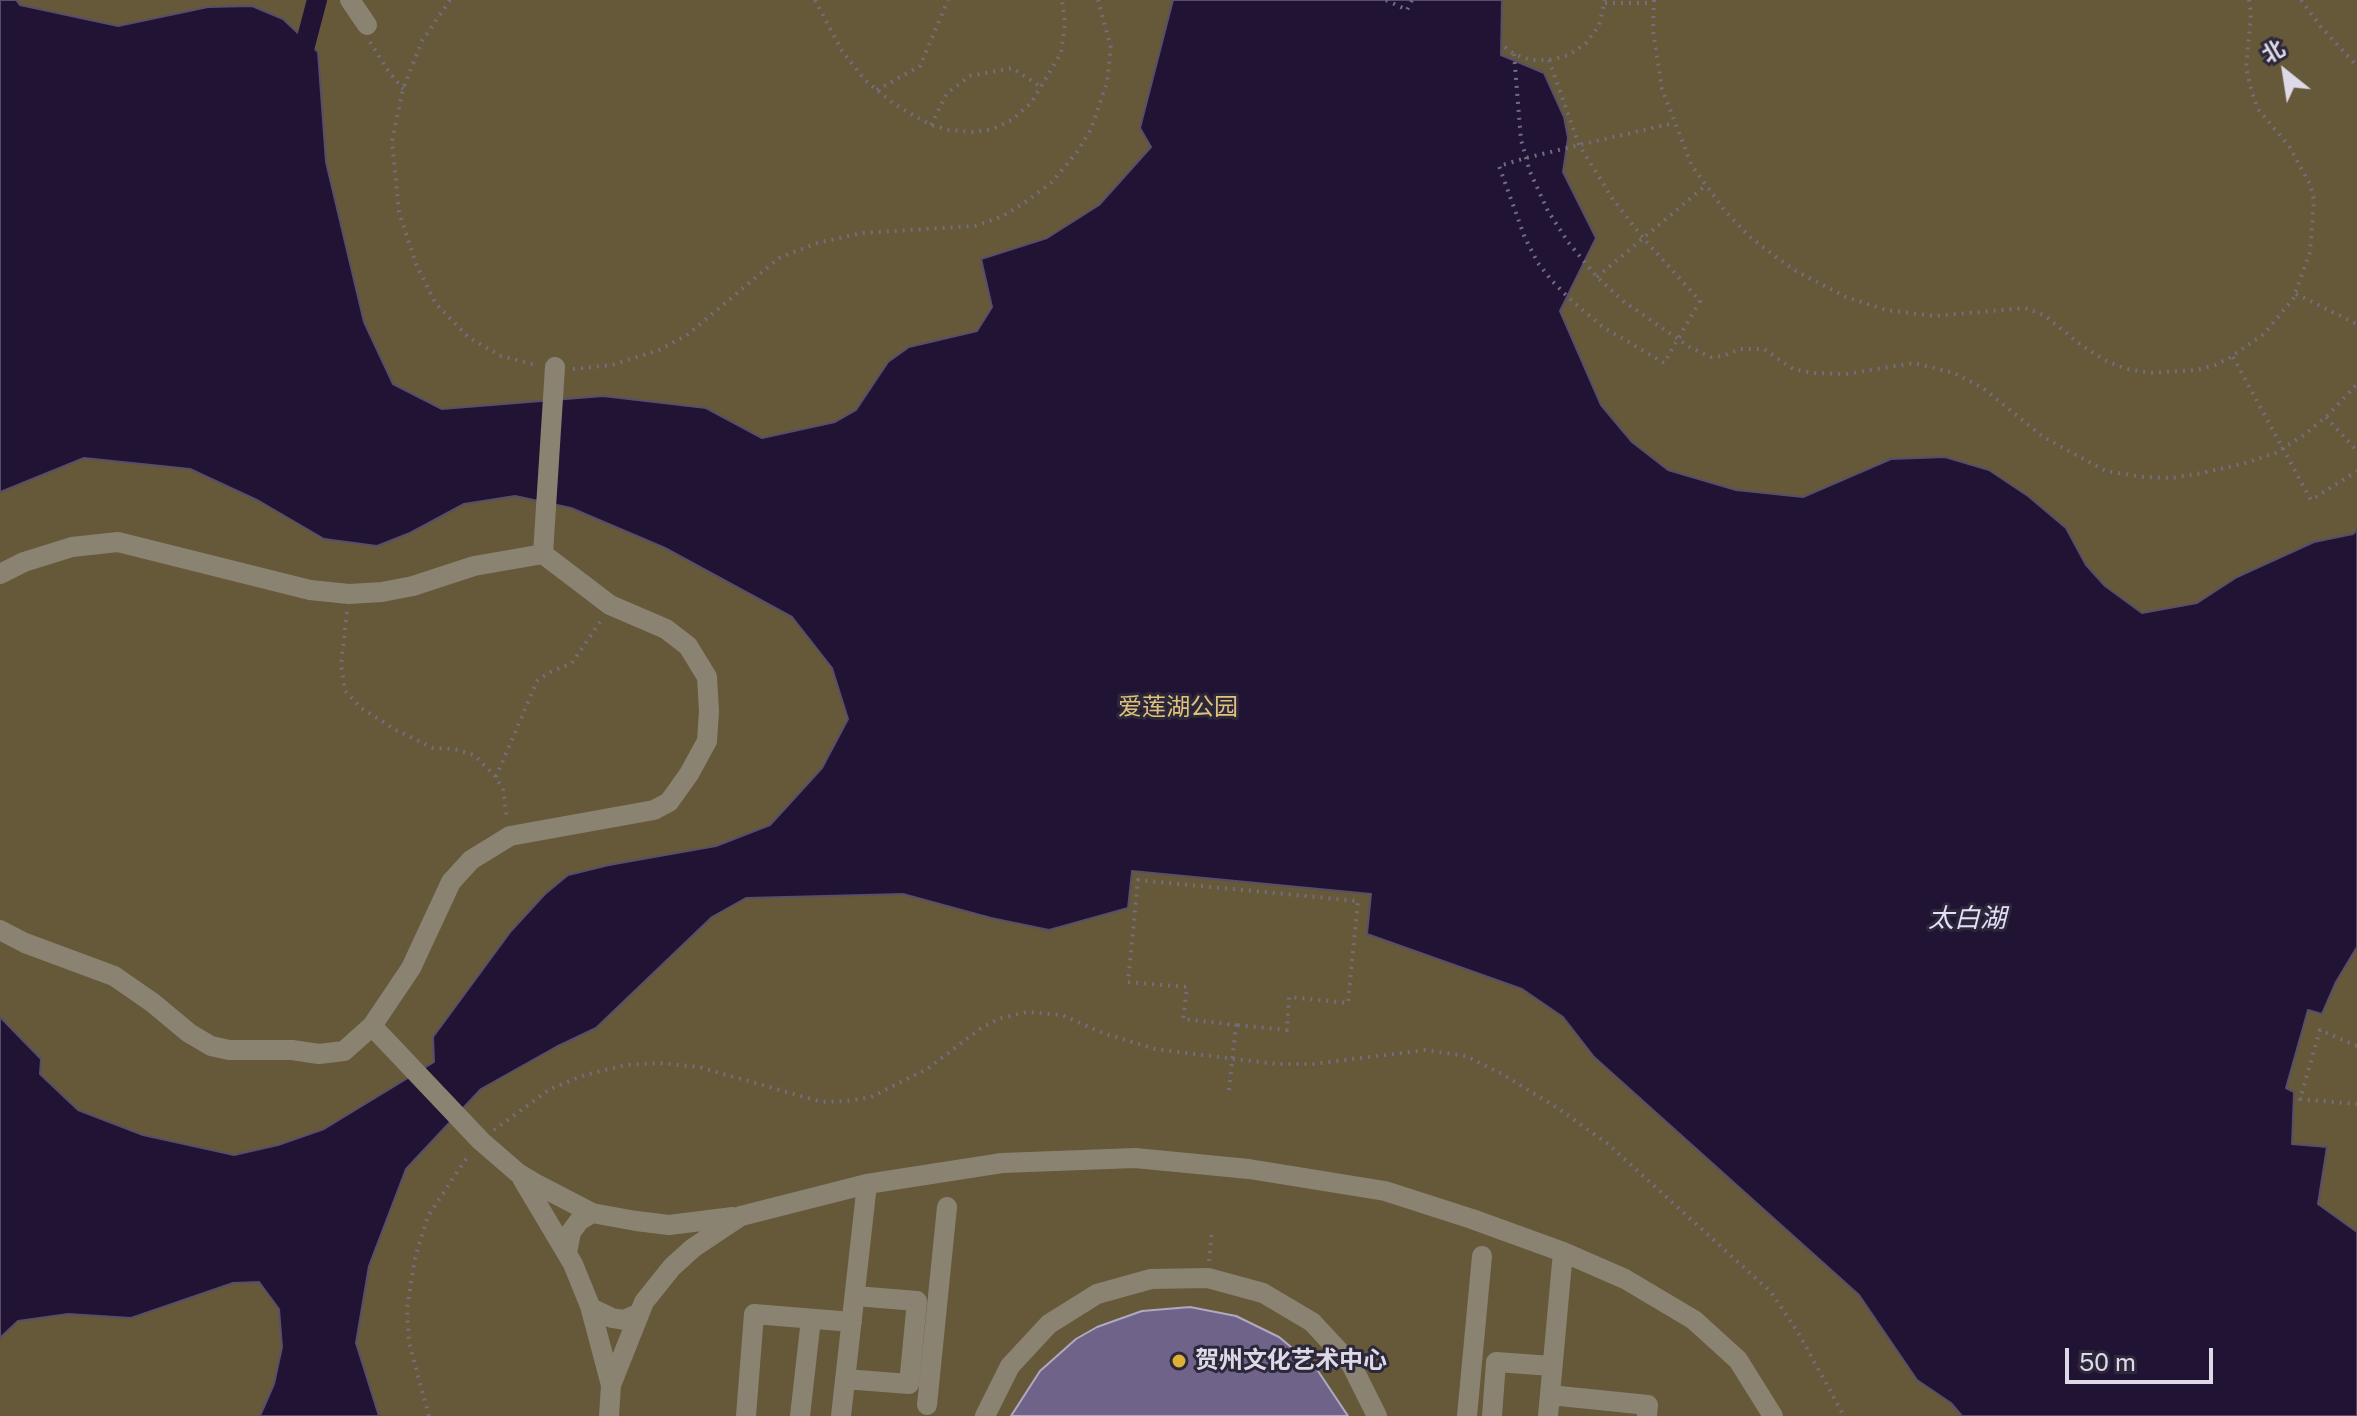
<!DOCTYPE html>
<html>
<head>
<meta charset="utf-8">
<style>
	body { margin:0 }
	#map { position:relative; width:2357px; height:1416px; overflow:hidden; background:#383145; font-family:"Public Sans","Noto Sans SC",sans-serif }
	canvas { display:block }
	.north { position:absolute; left:2245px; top:32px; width:80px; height:80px; -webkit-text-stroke:6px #2d273a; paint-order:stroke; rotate:330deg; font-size:22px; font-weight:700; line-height:32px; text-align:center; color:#ddd9e6 }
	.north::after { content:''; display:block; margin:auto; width:28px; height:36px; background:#ddd9e6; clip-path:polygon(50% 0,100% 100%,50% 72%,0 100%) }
	.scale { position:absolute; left:2065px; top:1348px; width:148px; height:36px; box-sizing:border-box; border:4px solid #ddd9e6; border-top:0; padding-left:10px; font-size:24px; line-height:28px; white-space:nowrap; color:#ddd9e6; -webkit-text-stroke:6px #2d273a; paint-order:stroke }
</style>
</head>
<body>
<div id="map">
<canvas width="2357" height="1416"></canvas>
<div class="north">北</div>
<div class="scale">50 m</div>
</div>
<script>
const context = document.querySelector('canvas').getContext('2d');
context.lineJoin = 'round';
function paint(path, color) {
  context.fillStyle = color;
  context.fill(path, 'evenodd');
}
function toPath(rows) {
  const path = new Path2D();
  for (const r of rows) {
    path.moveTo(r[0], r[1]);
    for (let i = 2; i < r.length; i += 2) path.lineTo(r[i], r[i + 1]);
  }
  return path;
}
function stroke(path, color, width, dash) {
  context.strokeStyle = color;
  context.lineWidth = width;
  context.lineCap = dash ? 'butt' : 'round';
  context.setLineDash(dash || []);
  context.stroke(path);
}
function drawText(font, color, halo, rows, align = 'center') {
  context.font = font + ' "Public Sans","Noto Sans SC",sans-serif';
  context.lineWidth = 6;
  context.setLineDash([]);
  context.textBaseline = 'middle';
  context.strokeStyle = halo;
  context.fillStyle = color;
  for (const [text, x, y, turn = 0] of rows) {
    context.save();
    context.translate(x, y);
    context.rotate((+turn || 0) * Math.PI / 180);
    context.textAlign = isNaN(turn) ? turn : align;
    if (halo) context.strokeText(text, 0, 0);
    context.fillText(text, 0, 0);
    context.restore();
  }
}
paint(toPath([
	[0,0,2357,0,2357,1416,0,1416]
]), '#65593a');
const water = toPath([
	[0,0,16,0,20,5,118,26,208,7,252,6,283,19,318,52,326,162,364,322,393,384,442,409,603,396,706,408,762,438,835,422,856,410,888,362,909,347,977,331,992,307,981,259,1047,238,1099,205,1151,147,1140,128,1173,0,1502,0,1501,55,1544,73,1564,117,1568,138,1563,172,1596,238,1560,311,1601,405,1632,442,1668,470,1736,490,1803,497,1891,459,1945,457,1989,470,2028,496,2066,528,2086,565,2105,586,2142,613,2197,603,2237,577,2314,542,2353,534,2357,530,2357,947,2336,982,2322,1014,2308,1010,2286,1088,2294,1092,2292,1144,2327,1147,2318,1204,2357,1232,2357,1416,1962,1416,1951,1403,1917,1380,1859,1295,1594,1057,1563,1017,1522,989,1367,934,1371,894,1132,871,1128,908,1049,930,991,918,903,894,746,898,712,917,596,1028,556,1047,481,1089,406,1169,369,1266,356,1343,379,1416,260,1416,274,1384,282,1347,279,1309,259,1282,233,1283,131,1318,68,1314,18,1321,0,1338,0,1017,41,1059,40,1074,78,1110,143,1135,234,1155,278,1145,324,1129,434,1062,433,1037,511,931,545,894,568,875,609,865,716,846,770,825,822,768,848,719,832,668,792,617,665,548,571,508,515,496,464,504,410,533,377,546,324,539,259,501,190,469,84,458,0,492,0,0]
]);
paint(water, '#201333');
stroke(water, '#594e69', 2);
stroke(toPath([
	[303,53,317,0]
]), '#201333', 20);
const building = toPath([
	[1190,1307,1236,1316,1279,1337,1316,1368,1348,1416,1011,1416,1040,1371,1076,1339,1097,1327,1142,1311,1190,1307]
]);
paint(building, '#70638a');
stroke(building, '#b0a9c1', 2);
stroke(toPath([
	[450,0,422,41,403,89,392,141,399,212,416,264,436,304,468,337,501,356,536,365],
	[815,0,842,51,865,80,894,104,931,125,949,130,974,132,993,129,1012,120,1031,103,1061,53,1065,24,1062,0],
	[1386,0,1407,10,1412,0],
	[1654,0,1653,30,1662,89,1692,166,1725,211,1749,236,1776,257,1796,271,1846,297,1886,310,1934,316,2025,308,2044,315,2081,345,2108,362,2127,369,2150,373,2197,370,2215,365,2229,358,2264,334,2293,299,2310,252,2314,200,2310,184,2289,146,2258,109,2252,93,2246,67,2251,13,2249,0],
	[2301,0,2321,27,2357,66],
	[1605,3,1653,3],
	[370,42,387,69,403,89],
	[1505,47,1514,54,1530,60,1549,60,1569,55,1586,43,1599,26,1605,0],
	[1514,54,1521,140,1530,172,1548,211,1568,242,1597,277,1623,301,1691,348,1711,357,1723,356,1740,349,1764,349,1793,369,1812,373,1846,374,1914,363,1954,373,1983,388,2042,436,2074,454,2106,471,2143,477,2172,478,2202,473,2242,464,2275,453,2304,435,2328,415,2357,384],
	[1549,60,1579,145,1612,198,1643,238,1700,301,1664,363,1603,327,1573,302,1552,281,1538,263,1525,238,1499,166,1526,158,1579,145,1674,123],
	[877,90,920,66,948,0],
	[931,125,947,93,970,76,1012,68,1041,87],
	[1597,277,1705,186],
	[2296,294,2357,324],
	[2233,357,2311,500,2357,471],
	[573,369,612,365,659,350,687,335,779,258,817,243,862,233,975,226,1003,216,1027,201,1052,182,1077,152,1091,129,1107,82,1111,48,1098,0],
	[2326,417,2357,451],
	[347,612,341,664,345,691,361,708,396,730,433,748,454,749,474,755,496,777,503,790,507,819],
	[496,777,537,681,548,673,572,663,600,622],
	[2357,1046,2320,1030,2300,1099,2357,1104],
	[1229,1090,1236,1025,1183,1019,1187,987,1128,982,1138,880,1358,901,1348,1003,1289,997,1287,1030,1236,1025],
	[494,1130,550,1089,585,1075,625,1065,660,1063,699,1067,822,1102,847,1101,871,1097,927,1069,980,1029,998,1019,1027,1012,1062,1015,1103,1033,1155,1049,1276,1064,1313,1064,1425,1050,1466,1056,1504,1075,1559,1109,1608,1144,1771,1292,1799,1334,1844,1416],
	[1209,1261,1212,1231],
	[429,1416,409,1343,407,1308,415,1258,428,1216,468,1156]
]), '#736d7e', 4, [2, 6]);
stroke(toPath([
	[350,0,367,25],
	[543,554,555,367],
	[0,574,24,562,72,547,118,542,310,590,349,594,382,592,413,586,474,566,543,554,610,605,666,629,688,646,707,677,709,711,707,741,689,774,669,802,654,810,510,836,471,860,451,882,411,968,372,1026,344,1051,319,1054,292,1050,229,1050,211,1046,189,1033,153,1003,114,976,25,943,0,930],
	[372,1026,481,1141,518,1173,538,1185,592,1213,636,1221,669,1225,733,1217],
	[523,1180,573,1264,590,1306,611,1385,609,1416],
	[1563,1252,1625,1279,1694,1320,1738,1360,1773,1416],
	[567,1253,571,1232,579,1221,592,1213],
	[591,1308,612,1318,624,1320,638,1314],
	[845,1379,909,1384,917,1301,855,1296],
	[611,1385,644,1302,672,1267,693,1248,741,1216,867,1184,1002,1163,1135,1158,1249,1169,1385,1191,1472,1219,1563,1252,1548,1416],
	[1550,1395,1648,1405,1647,1416],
	[927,1405,947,1207],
	[746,1416,754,1314,852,1322],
	[800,1416,811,1319],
	[841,1416,867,1184],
	[985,1416,1010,1366,1049,1324,1097,1294,1151,1279,1208,1278,1263,1293,1312,1322,1351,1364,1377,1416],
	[1467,1416,1482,1256],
	[1492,1416,1496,1362,1552,1366]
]), '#8a8371', 20);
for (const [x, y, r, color] of [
	[1179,1361,8,"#ddb133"]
]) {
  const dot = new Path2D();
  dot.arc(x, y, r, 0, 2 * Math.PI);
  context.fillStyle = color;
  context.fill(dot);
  stroke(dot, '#2d273a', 3);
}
drawText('24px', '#dec27e', '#2d273a', [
	["爱莲湖公园",1178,708]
]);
drawText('bold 24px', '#ddd9e6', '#2d273a', [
	["贺州文化艺术中心",1195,1361]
], 'left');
drawText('italic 26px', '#e6def9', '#2d273a', [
	["太白湖",1967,919]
]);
</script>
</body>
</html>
